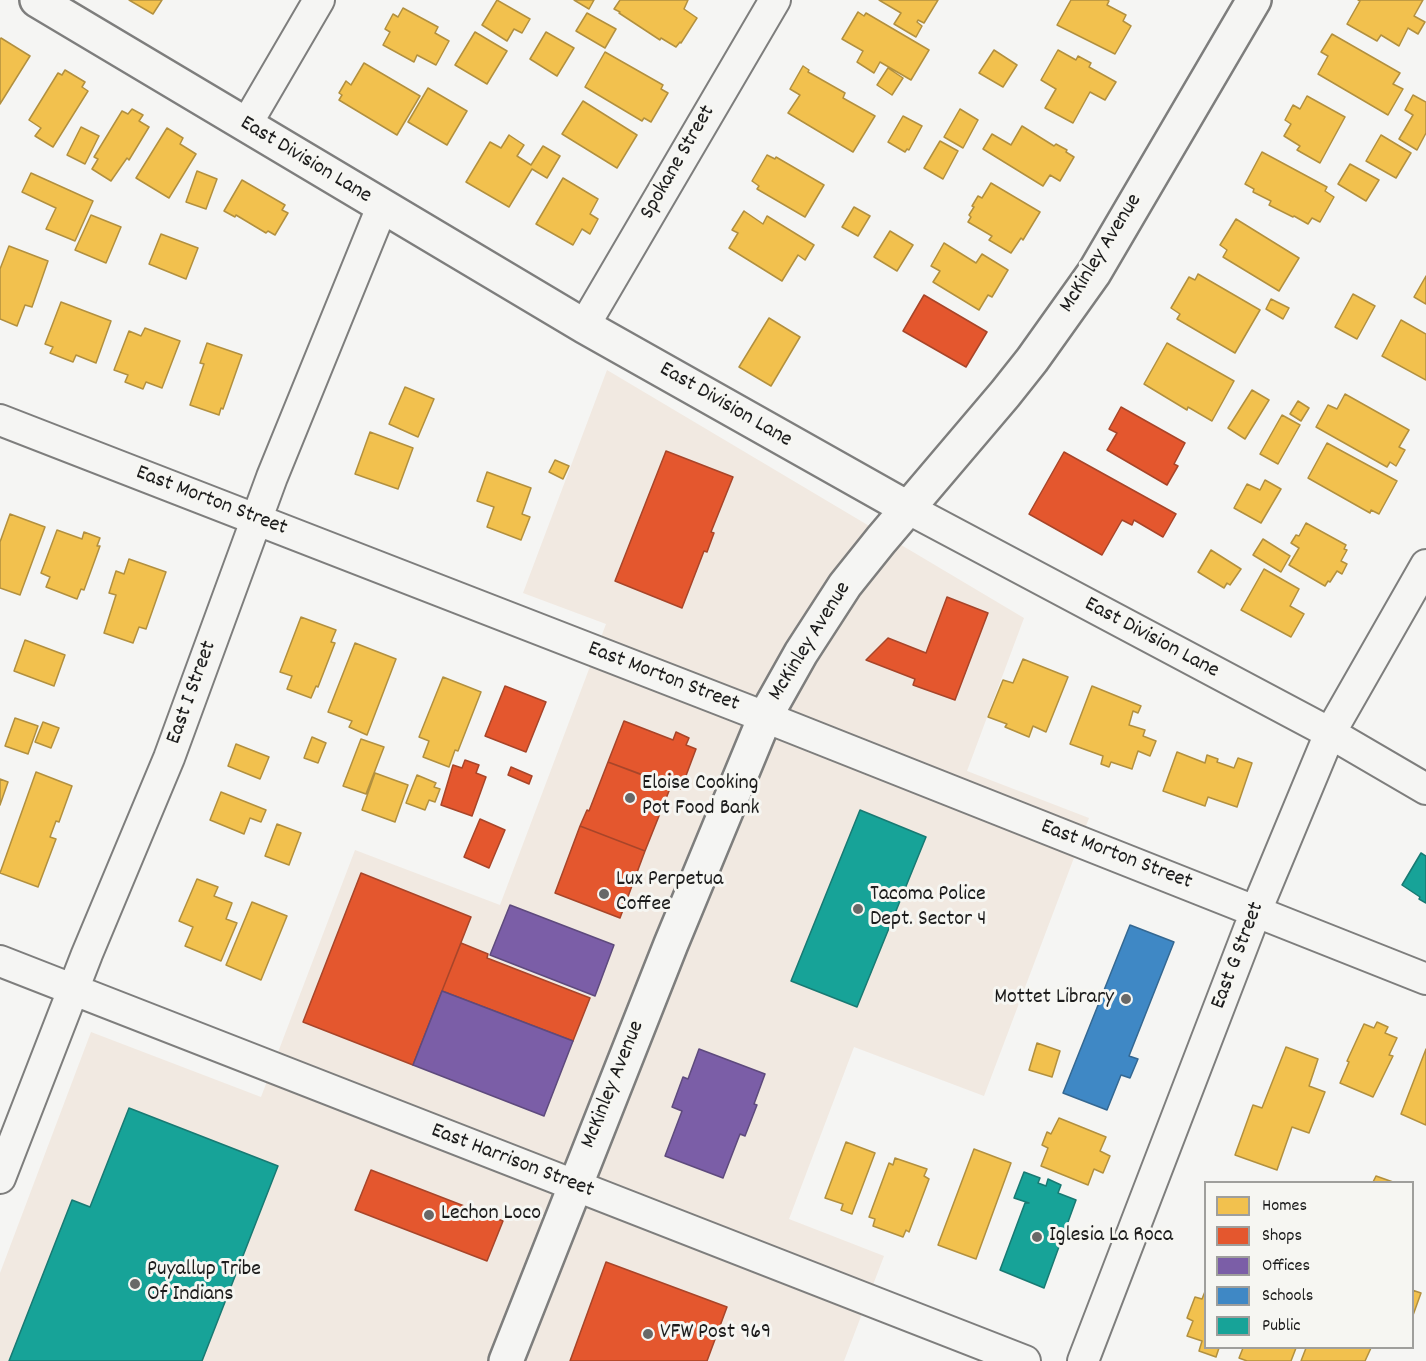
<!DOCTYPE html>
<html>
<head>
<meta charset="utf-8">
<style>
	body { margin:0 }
	#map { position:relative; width:1426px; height:1361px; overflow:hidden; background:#f5f5f3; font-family:Dekko,sans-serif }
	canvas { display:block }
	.legend { position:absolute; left:1204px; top:1181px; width:210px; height:168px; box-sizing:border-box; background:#f6f6f2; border:2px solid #9f9f9c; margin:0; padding:8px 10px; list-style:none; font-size:18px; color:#1c1c1c }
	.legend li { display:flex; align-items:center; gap:12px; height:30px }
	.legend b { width:30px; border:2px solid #9f9f9c }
</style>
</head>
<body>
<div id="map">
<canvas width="1426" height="1361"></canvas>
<ul class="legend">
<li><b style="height:16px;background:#f2c14e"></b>Homes</li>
<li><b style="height:16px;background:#e4572e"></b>Shops</li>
<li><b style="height:16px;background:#7b5ea7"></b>Offices</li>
<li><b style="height:16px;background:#3f88c5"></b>Schools</li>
<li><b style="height:16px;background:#17a398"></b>Public</li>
</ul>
</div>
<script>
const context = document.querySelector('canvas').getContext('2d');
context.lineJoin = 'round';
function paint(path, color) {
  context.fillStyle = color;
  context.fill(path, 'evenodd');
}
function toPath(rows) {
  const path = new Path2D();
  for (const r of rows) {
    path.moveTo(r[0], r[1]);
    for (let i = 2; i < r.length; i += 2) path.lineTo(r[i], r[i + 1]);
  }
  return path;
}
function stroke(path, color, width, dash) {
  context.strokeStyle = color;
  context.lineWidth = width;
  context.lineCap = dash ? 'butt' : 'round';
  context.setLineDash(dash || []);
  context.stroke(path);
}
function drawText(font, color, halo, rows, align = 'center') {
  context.font = font + ' Dekko,sans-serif';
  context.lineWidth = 6;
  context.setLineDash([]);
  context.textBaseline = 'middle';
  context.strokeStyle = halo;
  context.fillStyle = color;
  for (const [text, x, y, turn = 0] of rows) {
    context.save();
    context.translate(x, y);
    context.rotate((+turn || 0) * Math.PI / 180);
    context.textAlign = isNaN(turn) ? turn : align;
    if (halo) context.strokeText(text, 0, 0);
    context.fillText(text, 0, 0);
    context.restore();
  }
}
paint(toPath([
	[607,370,1024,618,967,771,1089,818,984,1096,854,1047,789,1219,884,1256,844,1361,0,1361,0,1273,91,1032,261,1097,355,850,500,905,606,624,523,593]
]), '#f1e9e1');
const homes = toPath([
	[129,0,162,0,153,14,129,0],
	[497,0,530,19,522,33,514,29,507,41,482,25,497,0],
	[574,0,594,0,589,9,574,0],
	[620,0,688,0,684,9,697,18,681,43,680,42,676,47,661,38,660,40,619,13,620,12,614,9,620,0],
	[879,0,938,0,924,23,918,20,917,22,922,26,916,37,894,24,901,13,879,0],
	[1071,0,1107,0,1109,1,1107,5,1126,15,1123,21,1131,26,1115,54,1057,25,1071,0],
	[1358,0,1423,0,1414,16,1425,22,1418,34,1408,28,1399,46,1381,35,1377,41,1347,24,1360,1,1358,0],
	[403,8,438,27,435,33,449,41,436,65,417,55,414,62,383,45,390,32,385,29,393,14,398,17,403,8],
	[858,12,864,16,866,13,929,50,911,80,880,62,874,73,857,62,863,51,842,39,858,12],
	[587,13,616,29,605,48,576,31,587,13],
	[475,32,507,51,487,84,455,65,475,32],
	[546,32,574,48,557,76,530,59,546,32],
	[1332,34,1400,73,1393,84,1403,89,1388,115,1318,74,1328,56,1321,52,1332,34],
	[1,38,30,56,0,104,0,39,1,38],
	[994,50,1017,65,1003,87,979,73,994,50],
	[1058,50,1076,60,1078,56,1091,63,1089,67,1116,82,1105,100,1090,92,1073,123,1045,108,1056,89,1041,80,1058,50],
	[605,52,663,85,661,89,668,93,651,122,644,118,642,121,585,87,605,52],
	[364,63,420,96,397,135,339,100,342,95,339,93,346,81,351,85,364,63],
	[803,66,809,70,808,72,845,93,843,98,875,116,853,152,788,113,800,95,790,89,803,66],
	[888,68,903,78,892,95,877,85,888,68],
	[65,70,85,82,82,87,88,91,53,147,35,136,41,128,29,120,58,73,62,75,65,70],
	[428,88,467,111,447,145,408,122,428,88],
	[1413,95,1426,102,1426,133,1417,150,1399,139,1413,115,1405,110,1413,95],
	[1307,96,1345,117,1320,163,1297,150,1300,146,1284,136,1291,124,1285,120,1293,105,1300,109,1307,96],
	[583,101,637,135,617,168,562,134,583,101],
	[132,109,143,115,139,121,149,127,129,160,127,158,111,181,92,169,98,159,94,157,122,111,128,114,132,109],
	[960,109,978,120,963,148,944,137,960,109],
	[903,116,922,126,909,150,907,149,905,152,888,142,903,116],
	[1022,126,1054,146,1056,144,1067,150,1066,152,1074,157,1060,181,1050,175,1043,186,983,149,992,134,1011,145,1022,126],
	[81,127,99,136,85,164,67,155,81,127],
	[167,128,183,138,180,144,196,154,169,198,136,178,167,128],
	[509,135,524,145,517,156,531,165,543,146,560,156,547,178,532,169,509,207,466,182,490,142,501,148,509,135],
	[1381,135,1411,153,1396,178,1366,161,1381,135],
	[940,141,958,151,943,179,924,168,940,141],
	[1262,152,1327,187,1325,191,1334,197,1320,222,1312,218,1308,224,1294,216,1293,217,1269,205,1271,201,1253,192,1254,189,1245,184,1262,152],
	[767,155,775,159,776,157,824,185,805,217,757,189,759,186,752,181,767,155],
	[1350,164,1379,180,1366,201,1338,184,1350,164],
	[197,171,217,179,206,209,186,202,197,171],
	[31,173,93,201,75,241,46,229,56,208,22,192,31,173],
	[563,178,598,199,590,214,598,219,590,234,582,229,573,245,536,224,563,178],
	[242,180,285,205,282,210,288,213,275,235,268,231,266,233,236,215,235,217,224,211,242,180],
	[991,183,1040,212,1023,240,1021,238,1011,253,989,240,992,236,968,222,971,217,969,215,974,207,972,206,978,196,982,198,991,183],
	[854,207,870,216,858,236,842,227,854,207],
	[744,211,763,224,767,216,814,245,805,260,798,255,782,281,729,248,738,233,732,230,744,211],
	[91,215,121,227,106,263,75,250,91,215],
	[1236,219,1299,258,1279,291,1223,257,1227,250,1220,245,1236,219],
	[890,231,913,245,897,271,874,257,890,231],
	[161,234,198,248,186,279,149,264,161,234],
	[944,243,976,263,982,254,1008,270,992,297,988,295,979,310,933,282,940,271,931,266,944,243],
	[9,246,48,261,32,307,25,305,17,326,0,319,0,269,9,246],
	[1198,274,1260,310,1235,353,1177,319,1180,314,1171,308,1189,277,1195,280,1198,274],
	[1426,276,1426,304,1414,297,1426,276],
	[1353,294,1375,306,1357,339,1335,327,1353,294],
	[1271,299,1289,308,1283,319,1266,309,1271,299],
	[61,302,111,321,96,363,76,355,73,362,50,353,53,347,45,344,61,302],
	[769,318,800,337,771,386,739,367,769,318],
	[1401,320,1426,334,1426,380,1382,356,1401,320],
	[145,328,180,341,162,388,146,382,143,389,125,382,128,375,114,370,129,331,141,336,145,328],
	[207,343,242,355,223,409,221,408,219,415,190,405,204,364,200,363,207,343],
	[1167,343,1234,381,1212,421,1188,407,1187,410,1144,384,1167,343],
	[405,387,434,399,418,437,389,424,405,387],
	[1252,390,1269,400,1245,439,1228,428,1252,390],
	[1345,394,1409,430,1399,447,1405,450,1396,466,1390,462,1387,467,1316,427,1328,405,1337,409,1345,394],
	[1298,401,1309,408,1301,421,1290,414,1298,401],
	[1282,415,1300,425,1278,464,1260,454,1282,415],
	[370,432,413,448,398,489,355,474,370,432],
	[1327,443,1397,481,1379,514,1371,510,1370,513,1308,478,1327,443],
	[555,460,569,466,563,479,549,472,555,460],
	[487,472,531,488,522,514,530,517,521,540,487,527,494,507,477,501,487,472],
	[1265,480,1281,489,1261,523,1234,508,1247,484,1260,490,1265,480],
	[10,514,45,527,20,595,0,588,0,542,10,514],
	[1306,523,1346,545,1344,549,1347,550,1341,561,1347,564,1342,574,1337,571,1330,582,1328,581,1325,586,1289,565,1299,548,1291,543,1296,535,1299,536,1306,523],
	[57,530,82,539,84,532,100,538,97,546,100,546,84,590,81,589,77,599,46,587,50,577,41,573,57,530],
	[1263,539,1290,556,1281,572,1253,555,1263,539],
	[1211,550,1241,569,1230,585,1227,583,1224,588,1198,572,1211,550],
	[129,559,166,572,146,629,139,627,133,643,104,633,116,595,109,593,116,571,124,574,129,559],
	[1264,569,1299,589,1290,606,1304,614,1291,637,1241,610,1264,569],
	[301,617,336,630,331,642,335,643,318,687,316,686,311,698,287,689,292,676,280,672,301,617],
	[25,640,65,655,54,686,14,671,25,640],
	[355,643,396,659,367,735,349,727,352,721,328,712,355,643],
	[1023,659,1068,677,1046,732,1033,726,1029,737,1005,727,1007,724,988,717,1003,680,1013,683,1023,659],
	[443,677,481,692,458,751,455,750,449,767,423,757,429,741,419,737,443,677],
	[1092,686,1141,706,1138,713,1133,711,1129,725,1145,730,1143,736,1156,741,1150,756,1138,751,1132,769,1111,762,1109,767,1101,764,1103,756,1070,744,1092,686],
	[15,718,38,726,28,754,5,746,15,718],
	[43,722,59,728,51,748,35,742,43,722],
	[312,737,326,743,318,763,304,758,312,737],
	[361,739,384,747,366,794,343,786,361,739],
	[236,744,269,757,260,779,228,766,236,744],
	[1177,752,1205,763,1207,755,1218,759,1217,762,1234,768,1238,758,1252,763,1237,807,1208,797,1205,806,1163,791,1177,752],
	[36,772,72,786,59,822,56,821,50,837,56,839,38,887,0,873,36,772],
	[375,773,408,785,395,822,362,810,375,773],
	[417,775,436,783,434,787,440,789,435,802,429,800,425,810,406,803,417,775],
	[0,779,8,782,0,805,0,779],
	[221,792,266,810,261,822,250,818,244,834,210,820,221,792],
	[277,824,301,833,289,865,265,856,277,824],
	[197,879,218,887,214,896,232,903,226,919,237,923,221,961,185,946,193,927,179,921,197,879],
	[252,902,287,916,261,980,226,965,252,902],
	[1377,1022,1388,1027,1385,1033,1397,1038,1389,1055,1393,1056,1373,1097,1340,1083,1349,1062,1347,1061,1364,1024,1374,1028,1377,1022],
	[1037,1043,1060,1051,1052,1077,1029,1070,1037,1043],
	[1286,1047,1318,1059,1309,1086,1325,1092,1309,1133,1292,1127,1277,1170,1235,1155,1253,1105,1262,1108,1286,1047],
	[1426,1049,1426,1125,1401,1114,1426,1049],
	[1059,1118,1106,1137,1100,1151,1110,1156,1103,1173,1094,1169,1088,1185,1041,1166,1048,1148,1042,1145,1047,1132,1051,1134,1059,1118],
	[846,1142,875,1153,852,1214,841,1210,843,1204,825,1198,846,1142],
	[974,1149,1011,1163,976,1259,938,1245,974,1149],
	[895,1158,927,1169,924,1176,929,1179,909,1232,906,1230,903,1237,873,1226,875,1219,869,1217,889,1163,893,1165,895,1158],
	[1376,1176,1393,1182,1373,1182,1376,1176],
	[1206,1289,1206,1348,1219,1348,1216,1357,1199,1351,1202,1341,1187,1336,1193,1321,1187,1318,1195,1297,1202,1299,1206,1289],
	[1412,1290,1421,1293,1412,1318,1412,1290],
	[1243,1348,1296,1348,1291,1361,1247,1361,1239,1358,1243,1348],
	[1306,1348,1371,1348,1365,1361,1301,1361,1306,1348]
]);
paint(homes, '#f2c14e');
stroke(homes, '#b2903f', 1.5);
const shops = toPath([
	[924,295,987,332,966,367,903,331,924,295],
	[1121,407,1185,443,1174,464,1178,466,1167,485,1107,450,1117,433,1109,429,1121,407],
	[666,451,733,477,711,532,714,533,707,552,704,551,682,608,615,581,666,451],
	[1064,452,1176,514,1163,537,1134,520,1132,525,1122,520,1102,555,1029,514,1064,452],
	[947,597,988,613,955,700,913,685,915,679,866,660,888,638,926,653,947,597],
	[505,686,546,702,526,752,485,736,505,686],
	[624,721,673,740,676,732,689,738,686,745,696,749,681,789,608,762,624,721],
	[465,760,479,765,476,773,486,777,472,816,441,805,453,765,462,768,465,760],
	[608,762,671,786,645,851,580,826,587,810,589,811,608,762],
	[511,767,532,776,529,784,508,775,511,767],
	[480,819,505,830,489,868,464,857,480,819],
	[580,826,645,851,620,918,555,893,580,826],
	[361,873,471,917,413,1065,303,1022,361,873],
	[461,943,488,954,487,958,590,998,573,1041,442,991,461,943],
	[371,1170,503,1221,487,1261,355,1210,371,1170],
	[606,1262,727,1307,707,1361,570,1361,606,1262]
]);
paint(shops, '#e4572e');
stroke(shops, '#a84529', 1.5);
const offices = toPath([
	[510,905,614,945,595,996,490,955,510,905],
	[442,991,573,1041,544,1116,413,1065,442,991],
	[699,1049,765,1074,754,1104,757,1105,745,1136,740,1134,723,1178,665,1156,682,1111,672,1107,683,1077,688,1079,699,1049]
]);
paint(offices, '#7b5ea7');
stroke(offices, '#5e4a7d', 1.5);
const schools = toPath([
	[1130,925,1174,942,1129,1056,1138,1059,1130,1078,1121,1075,1107,1110,1063,1093,1130,925]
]);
paint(schools, '#3f88c5');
stroke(schools, '#346892', 1.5);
const public = toPath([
	[860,810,926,837,857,1007,791,981,860,810],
	[1421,853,1426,856,1426,903,1419,899,1420,897,1402,885,1421,853],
	[129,1108,278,1166,202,1361,9,1361,72,1200,90,1207,129,1108],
	[1024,1172,1040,1178,1038,1183,1046,1186,1048,1179,1061,1185,1058,1193,1076,1200,1044,1288,1000,1270,1025,1203,1029,1203,1014,1198,1024,1172]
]);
paint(public, '#17a398');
stroke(public, '#187a73', 1.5);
const minor = toPath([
	[246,125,319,0],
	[584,326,775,0],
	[0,420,765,717,1426,979],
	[907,508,1330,733,1426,789],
	[0,961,1025,1361],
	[0,1178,87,954,169,758,272,477,382,207],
	[1083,1361,1256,911,1330,733,1426,565]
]);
const tertiary = toPath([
	[37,0,584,326,907,508],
	[506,1361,671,944,765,717,801,653,845,585,881,540,1005,394,1032,360,1094,273,1254,0]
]);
stroke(minor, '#7e7e7d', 34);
stroke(tertiary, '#7e7e7d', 38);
stroke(minor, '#f5f5f3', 30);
stroke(tertiary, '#f5f5f3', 33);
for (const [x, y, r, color] of [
	[630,798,6,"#686867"],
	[604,894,6,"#686867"],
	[858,909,6,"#686867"],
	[1126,999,6,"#686867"],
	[429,1215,6,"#686867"],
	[1037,1237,6,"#686867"],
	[135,1284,6,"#686867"],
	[648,1334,6,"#686867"]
]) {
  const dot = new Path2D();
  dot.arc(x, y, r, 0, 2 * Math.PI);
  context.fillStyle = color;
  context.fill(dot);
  stroke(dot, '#f6f6f2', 2);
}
drawText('22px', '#1c1c1c', '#f6f6f2', [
	["East Division Lane",305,161,31],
	["Spokane Street",679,163,-60],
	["McKinley Avenue",1102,254,-58],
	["East Division Lane",725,406,30],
	["East Morton Street",211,502,21],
	["East Division Lane",1151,639,28],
	["McKinley Avenue",811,642,-58],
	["East Morton Street",663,678,21],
	["East I Street",193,693,-70],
	["East Morton Street",1116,856,21],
	["East G Street",1239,956,-69],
	["McKinley Avenue",614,1085,-68],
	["East Harrison Street",512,1162,21]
]);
drawText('22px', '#1c1c1c', '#f6f6f2', [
	["Eloise Cooking",642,785],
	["Pot Food Bank",642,810],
	["Lux Perpetua",616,881],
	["Coffee",616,906],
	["Tacoma Police",870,896],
	["Dept. Sector 4",870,921],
	["Mottet Library",1114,999,"right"],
	["Lechon Loco",441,1215],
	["Iglesia La Roca",1049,1237],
	["Puyallup Tribe",147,1271],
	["Of Indians",147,1296],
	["VFW Post 969",660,1334]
], 'left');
</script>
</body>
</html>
